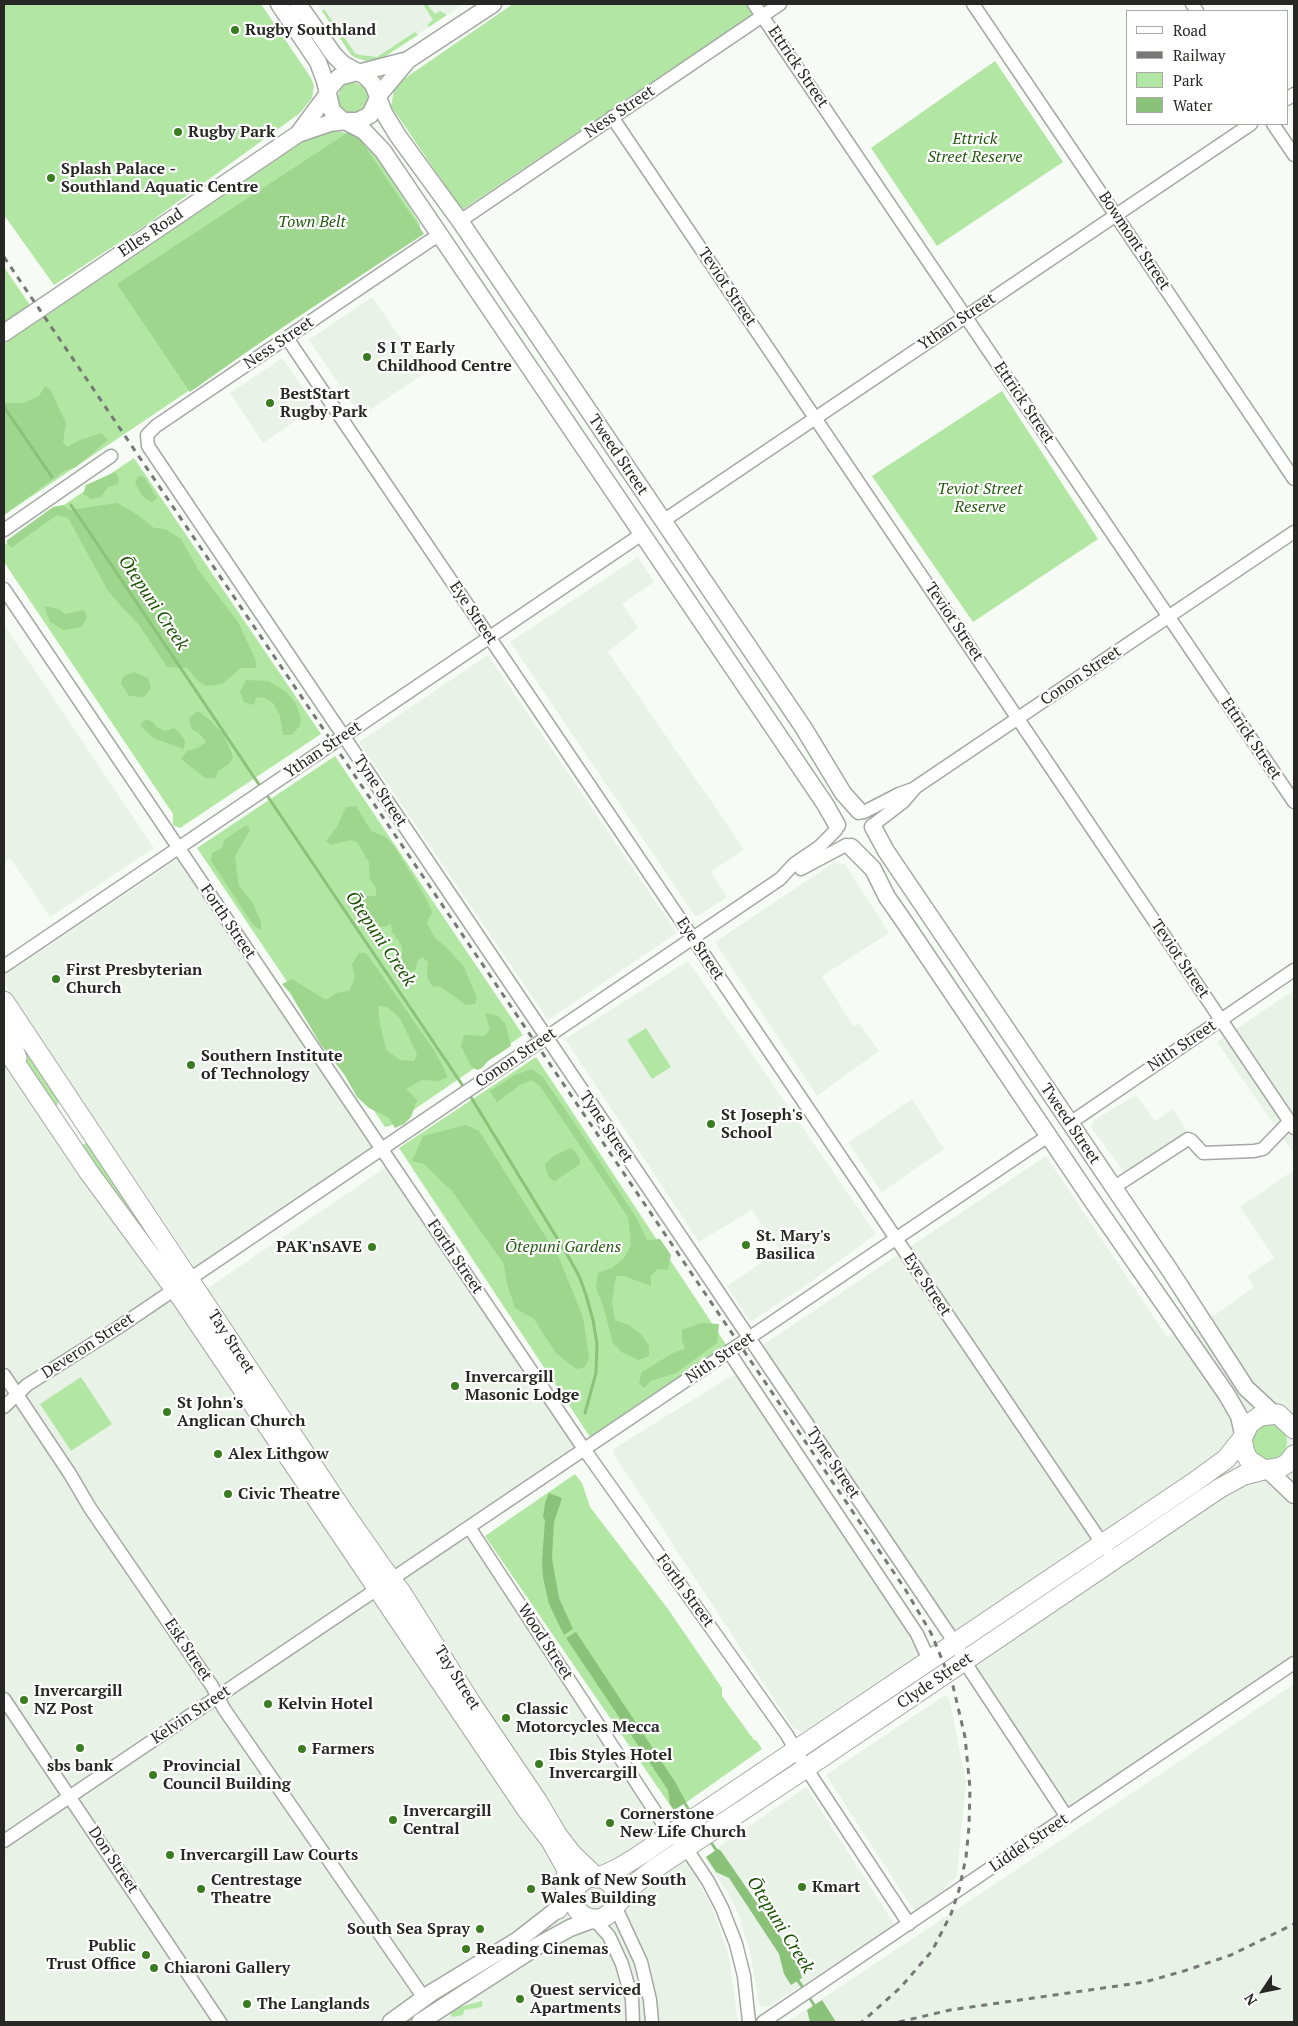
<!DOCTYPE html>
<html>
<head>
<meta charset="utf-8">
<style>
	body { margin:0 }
	#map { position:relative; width:1298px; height:2026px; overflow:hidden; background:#f7fbf6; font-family:"PT Serif",serif }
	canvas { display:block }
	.frame { position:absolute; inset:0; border:5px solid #272826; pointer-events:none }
	.legend { position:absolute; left:1126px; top:10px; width:162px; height:115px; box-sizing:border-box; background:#fff; border:1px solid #a9a9a8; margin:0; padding:6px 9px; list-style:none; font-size:15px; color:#272826 }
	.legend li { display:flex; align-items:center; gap:10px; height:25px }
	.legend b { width:25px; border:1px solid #a9a9a8 }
	.north { position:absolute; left:1238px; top:1966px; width:50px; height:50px; -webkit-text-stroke:4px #fff; paint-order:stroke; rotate:236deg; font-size:14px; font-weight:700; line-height:20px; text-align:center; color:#272826 }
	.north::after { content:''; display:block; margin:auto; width:18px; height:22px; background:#272826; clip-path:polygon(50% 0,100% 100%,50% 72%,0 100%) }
</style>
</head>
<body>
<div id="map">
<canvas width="1298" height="2026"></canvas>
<div class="frame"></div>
<ul class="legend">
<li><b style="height:6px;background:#fff"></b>Road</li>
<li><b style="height:6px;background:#777976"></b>Railway</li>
<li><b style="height:14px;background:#b1e7a2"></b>Park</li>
<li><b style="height:14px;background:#8ac279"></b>Water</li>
</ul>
<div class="north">N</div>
</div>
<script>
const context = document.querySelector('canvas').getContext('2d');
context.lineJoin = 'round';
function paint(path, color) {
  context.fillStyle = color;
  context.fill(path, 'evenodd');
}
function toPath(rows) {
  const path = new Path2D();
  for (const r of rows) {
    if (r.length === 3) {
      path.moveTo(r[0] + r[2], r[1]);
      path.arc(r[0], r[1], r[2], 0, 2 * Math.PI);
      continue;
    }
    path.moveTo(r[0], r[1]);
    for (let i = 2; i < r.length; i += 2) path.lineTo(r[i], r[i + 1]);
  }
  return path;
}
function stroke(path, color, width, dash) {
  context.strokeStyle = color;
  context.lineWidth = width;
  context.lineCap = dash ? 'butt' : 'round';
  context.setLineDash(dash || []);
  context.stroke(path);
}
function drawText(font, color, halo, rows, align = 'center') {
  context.font = font + ' "PT Serif",serif';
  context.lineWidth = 4.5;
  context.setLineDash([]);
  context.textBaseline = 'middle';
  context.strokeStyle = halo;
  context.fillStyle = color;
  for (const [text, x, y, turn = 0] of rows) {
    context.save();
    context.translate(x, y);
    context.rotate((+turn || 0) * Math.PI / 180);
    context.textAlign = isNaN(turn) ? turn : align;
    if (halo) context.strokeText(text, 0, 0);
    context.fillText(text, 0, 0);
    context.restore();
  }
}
paint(toPath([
	[317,4,463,4,381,59,373,61,356,58,351,55],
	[372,297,425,373,361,416,309,340],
	[282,358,316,407,263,443,230,393],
	[638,557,654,582,622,604,638,628,608,652,744,849,711,872,727,897,698,916,695,916,510,642],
	[4,625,154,848,50,917,10,858,4,862],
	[488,655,677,933,548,1020,359,742],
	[182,856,378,1146,196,1269,4,983,4,976],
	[833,863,845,864,889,933,822,976,853,1026,859,1023,879,1051,817,1096,715,942],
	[688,961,876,1234,805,1286,750,1322,727,1286,780,1250,752,1210,699,1242,565,1039],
	[1294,990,1294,1154,1217,1042],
	[4,1062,177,1309,395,1161,589,1448,468,1530,659,1826,692,1871,706,1896,714,1912,729,1956,738,2022,4,2022],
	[1136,1095,1155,1121,1173,1109,1187,1132,1126,1175,1091,1127,1094,1120],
	[912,1099,944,1149,882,1192,848,1143],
	[1046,1156,1167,1337,1216,1314,1254,1287,1247,1276,1274,1258,1240,1207,1294,1170,1294,1656,1071,1809,761,1346],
	[733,1375,736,1376,919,1649,919,1656,801,1733,791,1725,613,1453,615,1448],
	[1294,1684,1294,2022,787,2022,1159,1775],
	[945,1695,950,1701,966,1782,957,1876,938,1894,914,1911,826,1775],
	[806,1787,895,1925,768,2007,762,2007,759,2003,750,1952,738,1913,728,1893,704,1857]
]), '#e9f2e7');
paint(toPath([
	[4,4,261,4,311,78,314,86,312,98,300,113,146,225,54,285,4,215],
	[423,4,427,4,435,14,440,11,447,15,429,27,427,25,433,20],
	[513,4,746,4,753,14,462,210,391,106,395,85],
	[324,9,355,53,359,55,377,57,415,32,418,35,381,59,366,61,356,58,351,55,322,11],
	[995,61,1063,162,937,246,871,148],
	[353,98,15],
	[332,130,352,134,367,142,420,224,419,236,4,515,4,344,313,135],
	[4,267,32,308,4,327],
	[1002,391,1098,539,973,622,872,476],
	[134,458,321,734,180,828,173,825,173,814,4,562,4,545],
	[335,756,523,1035,390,1126,385,1127,197,848],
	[4,1014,59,1099,58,1104,56,1106,32,1078],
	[646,1028,671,1067,652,1079,627,1040],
	[536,1057,727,1346,590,1437,399,1148],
	[91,1140,145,1230,168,1266,79,1147],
	[81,1377,112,1424,71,1451,40,1404],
	[1270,1442,17],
	[575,1474,582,1483,590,1507,668,1609,722,1688,722,1696,754,1740,757,1741,762,1749,674,1811,485,1536],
	[482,2001,482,2007,464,2010,463,2015,452,2017,449,2010]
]), '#b1e7a2');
paint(toPath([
	[353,129,424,234,285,325,190,392,117,284],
	[45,386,50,389,66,423,63,442,67,447,80,440,102,433,108,440,76,467,64,471,4,515,4,403,23,403,39,396],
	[115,472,119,479,118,484,108,487,101,497,91,499,83,494,86,485],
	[138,476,144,477,157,498,152,502,142,496,135,483],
	[117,503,138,515,154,528,165,529,181,539,199,571,238,622,256,661,256,668,241,668,222,684,206,686,197,680,187,668,167,667,139,625,120,605,107,589,68,518,57,515,11,548,6,541,53,507,63,505,69,510],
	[44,606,59,609,65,614,84,610,87,618,81,627,64,630,50,622],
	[134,672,148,678,151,688,144,697,129,696,121,683,124,676],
	[246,680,268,681,285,691,295,702,301,718,300,725,292,735,283,735,280,716,273,703,262,697,256,698,254,705,244,702,240,692],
	[198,711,211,721,224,735,233,757,230,763,218,771,215,778,205,778,181,759,187,751,198,748,206,742,199,733,191,729,189,718],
	[146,719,153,722,158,728,165,731,174,728,180,733,185,741,184,749,153,738,140,725],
	[356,806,371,831,386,837,394,846,426,898,432,912,427,923,435,938,447,948,464,967,477,998,475,1004,466,1005,441,987,432,986,427,977,428,962,422,957,417,961,416,969,412,972,404,967,402,957,402,946,392,932,391,923,387,926,374,927,366,925,358,916,352,905,349,893,358,896,376,896,376,888,370,879,369,862,357,842,351,840,330,845,326,841,337,827,346,807],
	[246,825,250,830,235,856,237,873,239,886,252,902,261,922,261,930,253,925,211,861,212,853,222,848,224,840],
	[359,953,366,953,381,974,434,1050,444,1068,447,1077,439,1081,422,1080,406,1089,417,1100,411,1117,404,1124,395,1128,388,1117,369,1108,357,1097,344,1074,321,1045,290,993,282,984,292,979,326,1000,336,993,349,991,355,978,352,964],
	[378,1006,387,1007,400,1018,417,1054,414,1061,400,1060,386,1050,380,1024],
	[485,1013,498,1016,505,1023,511,1046,488,1061,482,1068,477,1070,471,1066,461,1046,464,1035,484,1036,490,1030],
	[531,1069,542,1076,580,1131,637,1219,647,1240,660,1239,671,1255,668,1270,657,1269,651,1276,651,1286,624,1276,616,1276,612,1302,615,1320,629,1325,642,1335,649,1346,649,1356,639,1360,623,1353,613,1343,604,1309,596,1287,598,1273,612,1268,624,1258,631,1245,628,1217,540,1086,532,1080,520,1085,497,1102,490,1091,513,1076],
	[466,1125,479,1131,559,1258,583,1317,589,1358,585,1367,576,1369,556,1353,534,1319,515,1308,506,1280,504,1264,452,1191,424,1164,412,1161,423,1136],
	[570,1148,575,1151,580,1160,580,1164,555,1181,550,1179,546,1170,545,1164,554,1156],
	[701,1323,719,1324,717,1343,676,1373,651,1381,644,1388,639,1383,642,1372,673,1353,685,1349,682,1340,682,1330]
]), '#9dd68c');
paint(toPath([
	[549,1493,562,1498,554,1522,552,1559,559,1598,573,1629,564,1635,549,1604,543,1577,542,1561,545,1520,543,1517,545,1503],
	[576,1632,677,1785,686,1802,674,1810,670,1804,668,1790,566,1638],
	[718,1849,721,1851,797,1961,802,1978,791,1985,784,1974,779,1954,729,1878,716,1872,706,1857],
	[822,2000,836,2022,810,2022,807,2010]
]), '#8ac279');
stroke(toPath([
	[4,407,52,477],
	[71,505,262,789],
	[266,794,465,1089],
	[469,1094,568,1256,579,1276,586,1295,593,1320,597,1344,596,1373,585,1413],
	[682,1799,691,1813],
	[710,1841,719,1854],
	[796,1978,804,1989],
	[807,1994,816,2008]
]), '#8ac279', 3);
const minor = toPath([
	[754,4,1294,802],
	[973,4,1294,479],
	[1192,4,1197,11],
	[1287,99,1294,94],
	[612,117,1294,1128],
	[1273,124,1294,155],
	[460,221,780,4],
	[441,236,431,240,156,426,147,435,148,446,955,1643,970,1670,1067,1817],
	[287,338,1106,1549],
	[663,521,1251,124],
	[4,530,111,456],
	[4,589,584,1449,787,1735,806,1768,909,1924],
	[864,812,899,794,913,789],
	[873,825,903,802,916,787,1294,532],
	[801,869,846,845],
	[4,966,642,534],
	[1070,1123,1294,970],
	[1113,1188,1188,1139,1191,1140,1203,1153,1254,1151,1263,1149,1290,1121],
	[729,1352,917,1634,929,1660],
	[4,1375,70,1474,90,1508,212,1686,224,1709,424,1998],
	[4,1407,27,1385,119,1327,780,879,794,864,819,847,836,830],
	[469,1527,664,1825,690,1854,708,1881,722,1908,736,1944,744,1976,749,2022],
	[4,1699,220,2022],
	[4,1841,1048,1136],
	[615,1906,641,1962,650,2000,652,2022],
	[594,1919,609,1936,622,1964,632,1999,633,2022],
	[763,2022,1294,1663]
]);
const major = toPath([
	[279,4,318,62,325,81,332,111,341,119,364,131,383,151,825,804,837,825],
	[298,4,334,55,343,64,365,76,373,84,384,113,398,136,460,221,803,727,843,793,859,811],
	[358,73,408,60],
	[327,91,339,77,357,72],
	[378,96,408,60,493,4],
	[348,121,358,121,370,115,378,98],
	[298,134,327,95],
	[4,333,298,134,330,123,346,121],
	[873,827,886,851,1171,1272,1246,1388,1274,1414],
	[851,847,873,869,887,897,903,920,1091,1199,1227,1395,1239,1416,1243,1434],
	[1268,1470,1294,1495],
	[391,2022,431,1993,518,1940,568,1901],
	[420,2022,539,1945,570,1928,594,1919]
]);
const highway = toPath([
	[4,1001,343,1511,382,1567,401,1592,473,1706,538,1802,558,1836,572,1854,597,1878],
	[4,1024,17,1058],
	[4,1046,88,1171,182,1299,527,1810,551,1841,565,1866,575,1893],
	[1294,1429,1278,1414,1260,1416,1249,1424,1242,1439,1245,1453,1249,1460,1264,1470,1281,1467,1288,1463,1294,1455],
	[595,1898,21],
	[597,1878,617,1869,634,1859,1193,1483,1226,1459,1242,1439],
	[615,1906,636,1883,654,1869,806,1768,1220,1488,1244,1475,1264,1470],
	[558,1909,566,1893,564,1880]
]);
stroke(minor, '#a4a8a3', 15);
stroke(major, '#a4a8a3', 19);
stroke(highway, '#a4a8a3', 21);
stroke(minor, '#fff', 12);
stroke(major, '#fff', 16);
stroke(highway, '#fff', 19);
stroke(toPath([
	[4,257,905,1589,931,1633,953,1686,965,1737,970,1788,969,1827,966,1857,959,1890,951,1914,932,1951,900,1988,862,2022],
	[899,2022,950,2010,1145,1982,1184,1971,1231,1955,1294,1924]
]), '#777976', 3, [6, 6]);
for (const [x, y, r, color] of [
	[235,30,5,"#397d20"],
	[178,132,5,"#397d20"],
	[51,178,5,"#397d20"],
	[367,357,5,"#397d20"],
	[270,403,5,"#397d20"],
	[56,979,5,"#397d20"],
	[191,1065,5,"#397d20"],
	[711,1124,5,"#397d20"],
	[746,1245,5,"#397d20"],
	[372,1247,5,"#397d20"],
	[455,1386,5,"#397d20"],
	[167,1412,5,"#397d20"],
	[218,1454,5,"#397d20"],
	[228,1494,5,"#397d20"],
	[24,1700,5,"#397d20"],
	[268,1704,5,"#397d20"],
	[506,1718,5,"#397d20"],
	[80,1748,5,"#397d20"],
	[302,1749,5,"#397d20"],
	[539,1764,5,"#397d20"],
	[153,1775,5,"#397d20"],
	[393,1820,5,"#397d20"],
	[610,1823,5,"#397d20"],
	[170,1855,5,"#397d20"],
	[802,1887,5,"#397d20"],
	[201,1889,5,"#397d20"],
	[531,1889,5,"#397d20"],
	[480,1929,5,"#397d20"],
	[466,1949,5,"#397d20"],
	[146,1955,5,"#397d20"],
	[154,1968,5,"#397d20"],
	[520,1999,5,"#397d20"],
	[247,2004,5,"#397d20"]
]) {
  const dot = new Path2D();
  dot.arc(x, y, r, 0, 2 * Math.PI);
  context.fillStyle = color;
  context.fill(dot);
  stroke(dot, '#fff', 2);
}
drawText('bold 16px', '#272826', '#fff', [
	["Rugby Southland",245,30],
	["Rugby Park",188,132],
	["Splash Palace -",61,169],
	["Southland Aquatic Centre",61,187],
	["S I T Early",377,348],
	["Childhood Centre",377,366],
	["BestStart",280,394],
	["Rugby Park",280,412],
	["First Presbyterian",66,970],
	["Church",66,988],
	["Southern Institute",201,1056],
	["of Technology",201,1074],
	["St Joseph's",721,1115],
	["School",721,1133],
	["St. Mary's",756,1236],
	["Basilica",756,1254],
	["PAK'nSAVE",362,1247,"right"],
	["Invercargill",465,1377],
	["Masonic Lodge",465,1395],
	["St John's",177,1403],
	["Anglican Church",177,1421],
	["Alex Lithgow",228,1454],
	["Civic Theatre",238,1494],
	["Invercargill",34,1691],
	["NZ Post",34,1709],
	["Kelvin Hotel",278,1704],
	["Classic",516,1709],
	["Motorcycles Mecca",516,1727],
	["Farmers",312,1749],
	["Ibis Styles Hotel",549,1755],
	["Invercargill",549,1773],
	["sbs bank",80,1766,"center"],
	["Provincial",163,1766],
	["Council Building",163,1784],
	["Invercargill",403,1811],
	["Central",403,1829],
	["Cornerstone",620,1814],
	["New Life Church",620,1832],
	["Invercargill Law Courts",180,1855],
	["Centrestage",211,1880],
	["Theatre",211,1898],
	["Bank of New South",541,1880],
	["Wales Building",541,1898],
	["Kmart",812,1887],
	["South Sea Spray",470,1929,"right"],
	["Public",136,1946,"right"],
	["Trust Office",136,1964,"right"],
	["Reading Cinemas",476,1949],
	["Chiaroni Gallery",164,1968],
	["Quest serviced",530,1990],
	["Apartments",530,2008],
	["The Langlands",257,2004]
], 'left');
drawText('16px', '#272826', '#fff', [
	["Ettrick Street",798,67,56],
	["Ness Street",620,112,-34],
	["Elles Road",151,233,-34],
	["Bowmont Street",1134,241,56],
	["Teviot Street",727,287,56],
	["Ythan Street",957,322,-34],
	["Ness Street",279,343,-34],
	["Ettrick Street",1024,403,56],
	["Tweed Street",618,455,56],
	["Eye Street",473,613,56],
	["Teviot Street",954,622,56],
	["Conon Street",1081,676,-34],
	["Ettrick Street",1251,739,56],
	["Ythan Street",323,750,-34],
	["Tyne Street",380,791,56],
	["Forth Street",228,922,56],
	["Eye Street",700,949,56],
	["Teviot Street",1180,959,56],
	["Nith Street",1182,1046,-34],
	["Conon Street",516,1058,-34],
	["Tweed Street",1070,1124,56],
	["Tyne Street",606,1127,56],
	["Forth Street",455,1257,56],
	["Eye Street",927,1285,56],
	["Tay Street",231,1342,57],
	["Deveron Street",88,1346,-33],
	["Nith Street",720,1358,-34],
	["Tyne Street",833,1463,56],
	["Forth Street",685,1591,54],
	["Wood Street",545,1642,57],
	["Esk Street",188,1650,56],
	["Tay Street",457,1678,58],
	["Clyde Street",935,1681,-34],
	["Kelvin Street",191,1715,-34],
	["Liddel Street",1029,1843,-34],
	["Don Street",113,1860,56]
]);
drawText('italic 16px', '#255a10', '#fff', [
	["Ettrick",975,139],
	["Street Reserve",975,157],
	["Town Belt",312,222],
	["Teviot Street",980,489],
	["Reserve",980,507],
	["Ōtepuni Gardens",563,1247]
]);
drawText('italic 18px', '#1e5306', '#fff', [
	["Ōtepuni Creek",153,603,56],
	["Ōtepuni Creek",380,939,56],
	["Ōtepuni Creek",780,1925,58]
]);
</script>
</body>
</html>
